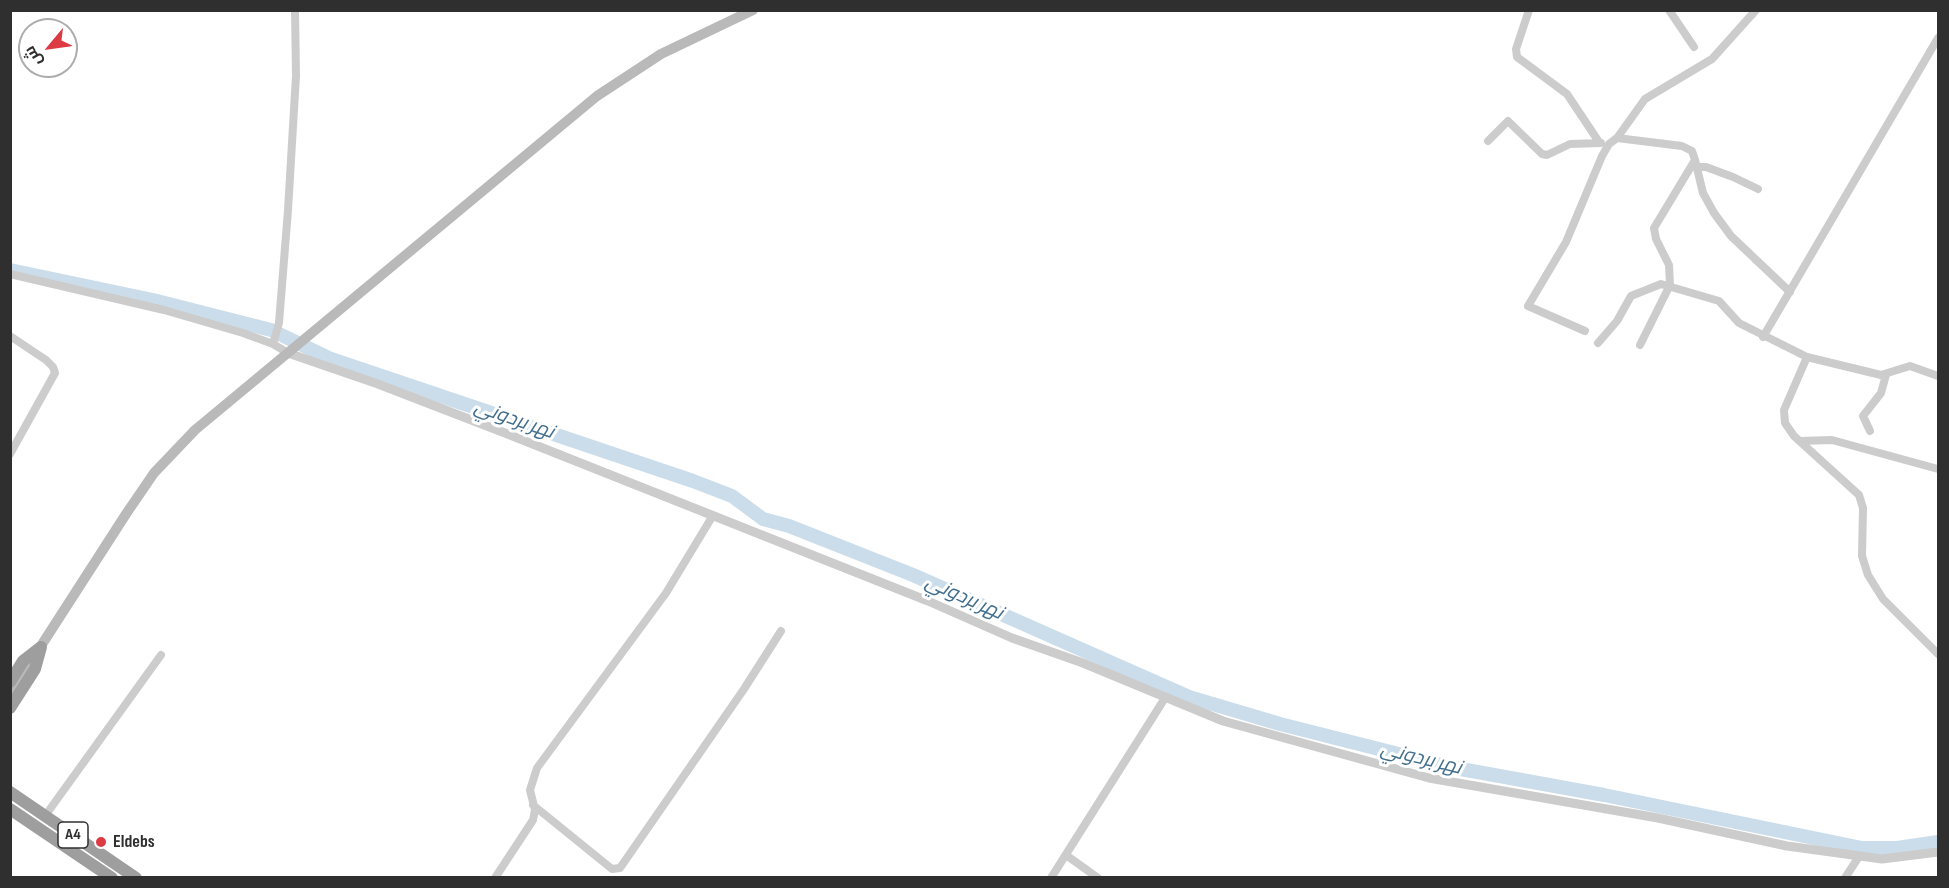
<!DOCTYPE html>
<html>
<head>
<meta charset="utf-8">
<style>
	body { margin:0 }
	#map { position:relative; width:1949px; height:888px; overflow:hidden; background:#fff; font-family:"Sofia Sans Condensed",Cairo,sans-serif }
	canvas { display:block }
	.frame { position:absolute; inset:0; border:12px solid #2f2f2f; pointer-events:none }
	.north { position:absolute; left:18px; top:18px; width:60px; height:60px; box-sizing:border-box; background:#fff; border:2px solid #acacac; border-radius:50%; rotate:241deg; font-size:16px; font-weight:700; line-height:24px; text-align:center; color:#2f2f2f }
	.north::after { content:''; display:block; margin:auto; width:21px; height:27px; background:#dc3b43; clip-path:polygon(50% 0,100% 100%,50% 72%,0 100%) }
</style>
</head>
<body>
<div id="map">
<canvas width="1949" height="888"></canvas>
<div class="frame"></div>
<div class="north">ش</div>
</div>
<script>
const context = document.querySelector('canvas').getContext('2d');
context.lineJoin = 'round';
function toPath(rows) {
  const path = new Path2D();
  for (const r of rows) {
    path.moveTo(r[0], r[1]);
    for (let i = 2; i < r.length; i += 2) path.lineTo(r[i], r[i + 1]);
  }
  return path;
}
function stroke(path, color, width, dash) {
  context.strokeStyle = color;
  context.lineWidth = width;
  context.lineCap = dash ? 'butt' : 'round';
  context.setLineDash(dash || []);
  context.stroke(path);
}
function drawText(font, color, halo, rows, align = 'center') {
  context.font = font + ' "Sofia Sans Condensed",Cairo,sans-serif';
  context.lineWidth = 6;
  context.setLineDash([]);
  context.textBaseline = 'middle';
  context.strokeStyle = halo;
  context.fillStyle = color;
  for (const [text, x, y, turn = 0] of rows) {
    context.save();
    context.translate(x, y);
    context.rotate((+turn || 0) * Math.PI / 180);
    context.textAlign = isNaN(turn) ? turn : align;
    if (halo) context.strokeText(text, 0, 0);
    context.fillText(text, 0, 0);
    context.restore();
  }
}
stroke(toPath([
	[10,270,153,300,271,330,331,359,693,481,732,496,763,519,789,526,913,575,1189,697,1280,724,1450,767,1604,795,1862,848,1897,848,1938,842]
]), '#cbddea', 14);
stroke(toPath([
	[1529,10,1516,49,1517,57,1567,94,1599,142],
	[1669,10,1694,47],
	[1617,138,1645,99,1712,59,1756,10],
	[1488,141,1508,121,1542,154,1547,155,1570,144,1601,143],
	[1695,160,1703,193,1714,213,1731,236,1790,292],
	[1698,167,1706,167,1733,177,1758,189],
	[10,274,164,310,243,333,273,344,288,353],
	[1585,331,1528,306,1566,242,1602,156,1609,144,1617,138,1682,146,1692,151,1695,160,1654,228,1656,239,1669,265,1670,285,1640,345],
	[10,336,46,360,53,367,55,373,10,454],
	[1763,337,1938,38],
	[1598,343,1617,321,1631,296,1661,284,1719,301,1739,323,1807,357,1881,375,1910,366,1938,376],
	[273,344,279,323,288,210,296,76,295,10],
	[1807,357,1784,410,1785,423,1794,436,1859,495,1863,508,1862,556,1868,575,1883,599,1938,654],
	[1870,431,1863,416,1881,393,1886,375],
	[1800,441,1832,440,1938,469],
	[533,805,612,869,620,868,744,689,781,631],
	[45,816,161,655],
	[1066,855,1098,878],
	[495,878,533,820,535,810,530,790,537,768,666,593,712,517],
	[1051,878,1165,698],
	[1845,878,1858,858]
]), '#ccc', 8);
stroke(toPath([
	[288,353,378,384,505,433,928,601,1012,638,1083,663,1223,721,1429,778,1658,818,1787,846,1882,859,1938,852]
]), '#ccc', 9);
stroke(toPath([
	[10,694,126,514,154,473,195,430,597,96,661,54,753,10]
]), '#b9b9b9', 10);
stroke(toPath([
	[10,682,23,661,41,647],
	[10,708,35,669,41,647],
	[10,792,136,878],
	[10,809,112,878]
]), '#9e9e9e', 12);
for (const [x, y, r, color] of [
	[101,842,6,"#dc3b43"]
]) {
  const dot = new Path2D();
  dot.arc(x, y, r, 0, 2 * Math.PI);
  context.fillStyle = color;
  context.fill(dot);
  stroke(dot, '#fff', 2);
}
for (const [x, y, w] of [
	[73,835,30]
]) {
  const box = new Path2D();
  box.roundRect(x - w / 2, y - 13, w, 26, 4.5);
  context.fillStyle = '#fff';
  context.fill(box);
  stroke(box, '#2f2f2f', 1.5);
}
drawText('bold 16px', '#2f2f2f', null, [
	["A4",73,835]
]);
drawText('bold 18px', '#2f2f2f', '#fff', [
	["Eldebs",113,842]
], 'left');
drawText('italic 20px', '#416e8d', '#fff', [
	["نهر بردوني",514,420,19],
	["نهر بردوني",964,598,24],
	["نهر بردوني",1421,759,14]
]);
</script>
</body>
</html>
